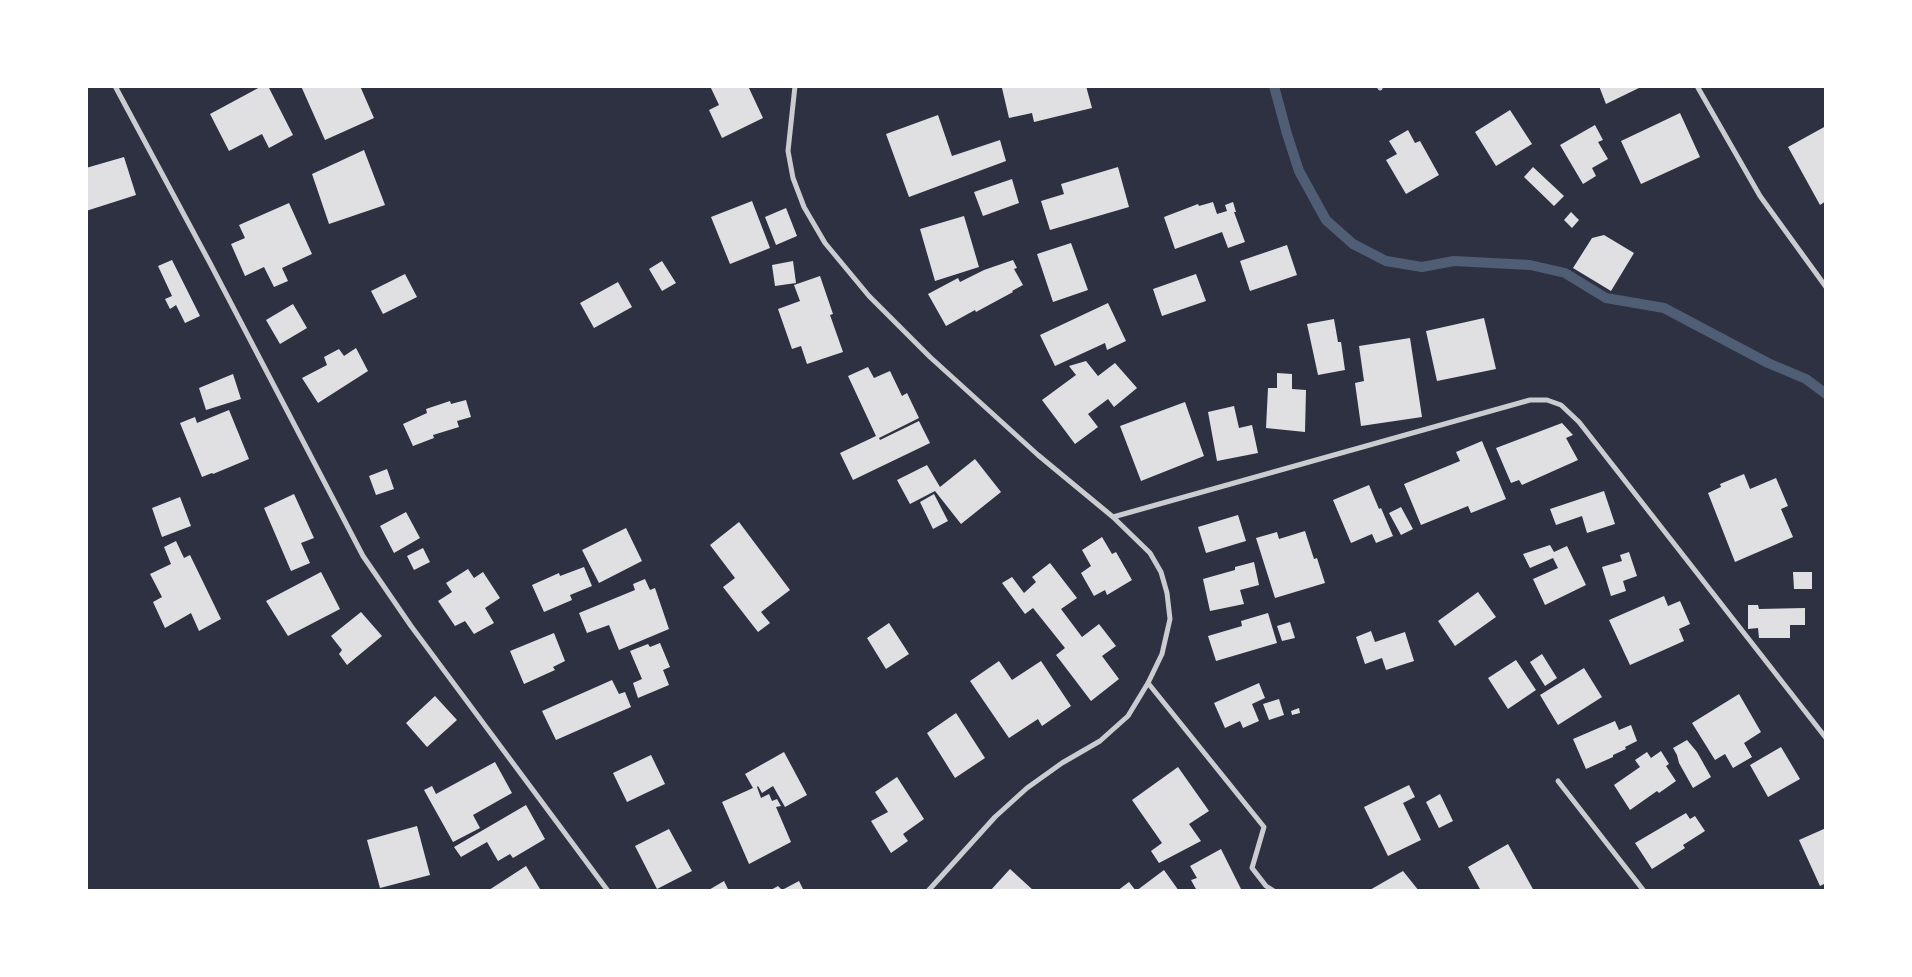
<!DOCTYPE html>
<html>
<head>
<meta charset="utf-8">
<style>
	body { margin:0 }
	#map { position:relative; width:1912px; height:977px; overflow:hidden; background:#2d3142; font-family:"Alegreya Sans",sans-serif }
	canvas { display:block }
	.frame { position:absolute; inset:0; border:88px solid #fff; pointer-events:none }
</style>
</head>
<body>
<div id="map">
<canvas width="1912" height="977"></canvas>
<div class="frame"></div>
</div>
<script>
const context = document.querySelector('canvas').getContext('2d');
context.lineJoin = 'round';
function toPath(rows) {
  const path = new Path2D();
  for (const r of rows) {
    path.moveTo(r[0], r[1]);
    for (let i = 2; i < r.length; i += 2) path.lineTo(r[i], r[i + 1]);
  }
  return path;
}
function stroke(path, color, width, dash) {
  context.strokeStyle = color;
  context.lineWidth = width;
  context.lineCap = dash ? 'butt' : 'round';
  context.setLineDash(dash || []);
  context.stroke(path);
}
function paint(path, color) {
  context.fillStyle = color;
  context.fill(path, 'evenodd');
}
stroke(toPath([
	[1274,86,1287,134,1299,171,1326,220,1353,244,1386,261,1422,267,1454,261,1530,265,1565,273,1606,298,1664,308,1768,363,1806,379,1826,394]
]), '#4f5d75', 10);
paint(toPath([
	[262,86,268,86,293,135,269,148,262,134,229,151,210,114],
	[301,86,360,86,374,118,325,140],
	[710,86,748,86,763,118,722,138,709,110,719,105],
	[1007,86,1086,86,1092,108,1034,122,1032,113,1009,118,1002,88],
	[1599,86,1643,86,1606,104],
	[1510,110,1532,144,1496,166,1475,132],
	[1680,113,1700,157,1641,184,1621,141],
	[938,115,952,156,1000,140,1006,161,909,197,886,134],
	[1595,125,1603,140,1598,142,1608,159,1592,168,1596,176,1583,184,1560,145],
	[1826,126,1826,201,1820,205,1788,147],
	[1408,130,1415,143,1420,141,1439,175,1406,194,1386,160,1397,154,1389,141],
	[364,150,385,205,329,224,312,174],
	[124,157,136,195,86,211,86,168],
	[1118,167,1129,207,1050,230,1041,201,1064,194,1061,184],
	[1533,167,1564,196,1554,206,1524,177],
	[1012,179,1019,203,983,216,974,192],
	[752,201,770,248,730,264,711,217],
	[1213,202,1217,214,1227,211,1225,205,1233,202,1236,212,1234,212,1245,242,1228,248,1222,232,1175,249,1164,217,1198,204,1199,206],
	[289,203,312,254,282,268,288,281,274,287,264,267,245,276,231,244,245,238,239,225],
	[786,208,797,236,776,245,765,217],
	[1571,212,1579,220,1572,228,1564,220],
	[964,216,979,267,935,281,920,229],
	[1604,235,1634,253,1611,291,1573,268,1592,238],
	[1071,243,1088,290,1053,302,1037,254],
	[1287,245,1297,275,1250,291,1240,261],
	[172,260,200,316,185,323,176,305,170,309,165,299,172,296,158,266],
	[1013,260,1017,268,1014,269,1023,285,1012,291,1013,292,976,312,975,310,946,326,928,294,958,278,960,282,984,270],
	[662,261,676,283,662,291,649,269],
	[793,261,796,283,775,286,772,265],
	[405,274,417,297,383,314,371,291],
	[1196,274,1206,301,1162,316,1153,289],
	[820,276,833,314,830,315,843,352,807,364,801,346,792,349,778,309,800,301,794,285],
	[618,282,632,307,594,328,580,303],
	[1108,303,1126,341,1107,350,1105,343,1055,366,1040,335],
	[293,304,307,328,280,344,266,320],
	[1484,318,1496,369,1437,381,1426,331],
	[1334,319,1338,342,1341,342,1345,370,1318,375,1307,324],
	[1410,338,1422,417,1361,426,1355,383,1364,381,1359,346],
	[356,348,368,371,318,403,302,378,327,365,324,357,339,349,344,356],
	[1086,361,1098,376,1115,363,1137,388,1114,407,1108,399,1088,414,1098,427,1075,444,1042,400,1076,375,1069,366],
	[868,367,874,378,890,371,902,396,907,393,919,418,879,438,880,440,919,421,930,443,853,480,840,453,876,436,848,376],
	[1277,373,1292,374,1292,389,1306,390,1305,432,1266,428,1268,388,1277,388],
	[233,374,241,399,206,410,199,388],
	[466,400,471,417,457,421,459,427,433,435,434,438,413,446,403,424,427,413,426,409,450,401,451,404],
	[1185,402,1204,456,1141,481,1120,426],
	[1234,406,1239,428,1252,425,1258,453,1217,461,1208,412],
	[229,410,249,459,213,474,212,473,202,477,180,423,195,417,197,423],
	[1562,423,1573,435,1566,438,1578,460,1522,485,1519,480,1511,483,1496,448],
	[1482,441,1506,499,1471,513,1468,506,1421,525,1404,484,1460,461,1456,452],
	[975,459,1001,492,961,524,935,491,910,504,897,480,927,465,940,487],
	[387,469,394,489,376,495,369,476],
	[1744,474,1750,489,1776,478,1788,506,1781,509,1793,537,1735,562,1708,493,1721,487,1720,484],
	[1369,485,1379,509,1381,508,1393,536,1376,543,1372,534,1351,543,1333,500],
	[1604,491,1615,524,1587,533,1582,516,1556,525,1550,509],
	[294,494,314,538,301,543,310,563,291,571,264,508],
	[934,494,948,521,933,529,920,502],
	[180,497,191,526,162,537,152,508],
	[1401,507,1413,529,1401,535,1389,513],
	[406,512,420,538,394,553,380,526],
	[1238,515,1246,541,1206,553,1198,527],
	[739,522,790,590,761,612,770,623,758,632,723,587,735,578,710,545],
	[626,528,642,561,599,583,582,550],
	[1305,531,1314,559,1317,558,1325,583,1275,598,1256,538,1277,532,1279,539],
	[1102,537,1112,554,1116,552,1132,580,1107,595,1105,590,1094,596,1081,573,1091,566,1082,550],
	[176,541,184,558,190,555,221,619,199,631,191,613,165,628,153,602,162,597,150,574,171,564,164,547],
	[1550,545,1554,552,1567,546,1586,585,1545,605,1533,579,1558,568,1553,558,1530,568,1523,554],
	[423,548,430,562,414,570,407,556],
	[1629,552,1637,576,1623,581,1626,591,1611,596,1602,567,1622,561,1620,555],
	[1254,562,1259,585,1240,590,1244,604,1210,611,1203,579,1235,570,1235,567],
	[1050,563,1077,598,1061,609,1082,637,1099,624,1116,646,1102,656,1119,679,1091,701,1056,655,1065,648,1033,608,1025,614,1002,583,1012,577,1024,593,1036,582,1032,577],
	[584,567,592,586,570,595,572,600,544,612,532,585,559,573,560,576],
	[468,569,474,578,483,572,500,598,485,608,494,623,474,634,465,621,455,626,438,601,452,592,446,583],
	[321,572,340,609,288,636,266,601],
	[1793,572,1812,572,1812,589,1794,589],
	[645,579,650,590,655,588,669,629,619,650,609,625,587,633,579,613,635,590,633,584],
	[1478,592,1496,617,1455,646,1438,621],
	[1664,596,1668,606,1680,601,1690,624,1679,629,1684,641,1630,665,1609,620],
	[1748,605,1758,605,1759,609,1805,608,1805,625,1790,625,1790,638,1759,638,1758,628,1748,629],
	[361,612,382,636,347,665,339,654,342,650,331,636],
	[1268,613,1277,643,1216,661,1208,636,1242,626,1241,621],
	[1290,622,1295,638,1282,641,1277,626],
	[889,623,909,654,886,669,867,638],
	[1371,631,1375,642,1405,632,1414,661,1386,670,1382,658,1365,664,1356,637],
	[554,633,565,661,553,667,555,670,524,684,510,651],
	[660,643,670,667,663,670,669,685,638,698,633,683,642,679,630,651,648,644,650,647],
	[1542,654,1557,678,1545,686,1530,662],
	[1516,660,1536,690,1508,709,1488,678],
	[999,661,1012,680,1041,661,1071,706,1042,726,1038,719,1009,738,970,681],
	[1584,668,1602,697,1558,725,1540,695],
	[612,680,619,694,625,692,631,707,556,740,542,711],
	[1259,683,1265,698,1252,704,1259,721,1243,728,1240,721,1225,728,1214,703],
	[1739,694,1761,732,1744,743,1752,757,1733,768,1725,754,1715,760,1692,723],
	[435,696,457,720,427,747,406,723],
	[1279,699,1284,715,1269,720,1263,704],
	[1299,708,1300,713,1292,715,1291,711],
	[956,713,985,758,955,778,927,733],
	[1615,721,1619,730,1631,725,1637,741,1625,747,1626,749,1613,755,1613,757,1586,769,1573,739],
	[1687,740,1697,752,1711,777,1693,788,1679,763,1677,755,1673,748],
	[1781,747,1800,779,1768,797,1750,765],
	[1661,751,1669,764,1666,766,1676,781,1659,793,1657,791,1630,810,1614,785,1640,767,1635,760,1647,752,1651,758],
	[784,752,807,795,785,807,773,786,762,793,758,786,757,787,761,798,769,794,772,801,777,799,781,806,776,807,791,842,749,864,722,802,753,788,745,774],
	[651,755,665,784,627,802,613,773],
	[495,762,512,793,473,815,480,828,453,842,424,790,432,786,436,794],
	[1178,767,1209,811,1189,824,1201,841,1159,863,1151,851,1162,843,1132,800],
	[897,777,924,819,903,834,908,841,891,853,871,821,888,812,875,792],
	[1409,785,1415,797,1403,803,1421,840,1388,856,1364,807],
	[1440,794,1453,821,1439,828,1426,802],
	[526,805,545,839,513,858,510,854,498,861,487,842,461,857,454,847],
	[1686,813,1690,819,1695,816,1705,831,1683,845,1685,848,1652,869,1635,843],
	[417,826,430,875,380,888,367,840],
	[1826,828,1826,883,1820,886,1799,840],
	[669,829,692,871,657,889,635,846],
	[1508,844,1534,891,1481,891,1468,867],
	[1221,849,1242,891,1197,891,1191,880,1197,878,1190,866],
	[526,866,540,889,537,891,489,890],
	[1010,869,1034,891,990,891],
	[1164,870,1179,891,1136,891],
	[1403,871,1419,891,1368,891],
	[724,881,729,891,707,891],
	[799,881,804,891,769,891,778,886,782,890],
	[1129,882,1136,891,1117,891]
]), '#e0e0e3');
stroke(toPath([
	[115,86,211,265,363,556,411,626,608,891],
	[795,86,788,151,793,178,804,207,825,243,869,296,930,357,1038,455,1113,517,1150,553,1161,572,1167,593,1170,619,1162,654,1148,683,1128,716,1100,741,1062,763,1027,788,995,817,928,891],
	[1379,86,1380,88],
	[1697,86,1760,196,1826,287],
	[1113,517,1530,400,1547,400,1561,405,1579,422,1826,738],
	[1148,683,1264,827,1252,868,1266,886,1274,891],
	[1558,781,1644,891]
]), '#caccd0', 5);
</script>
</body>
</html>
